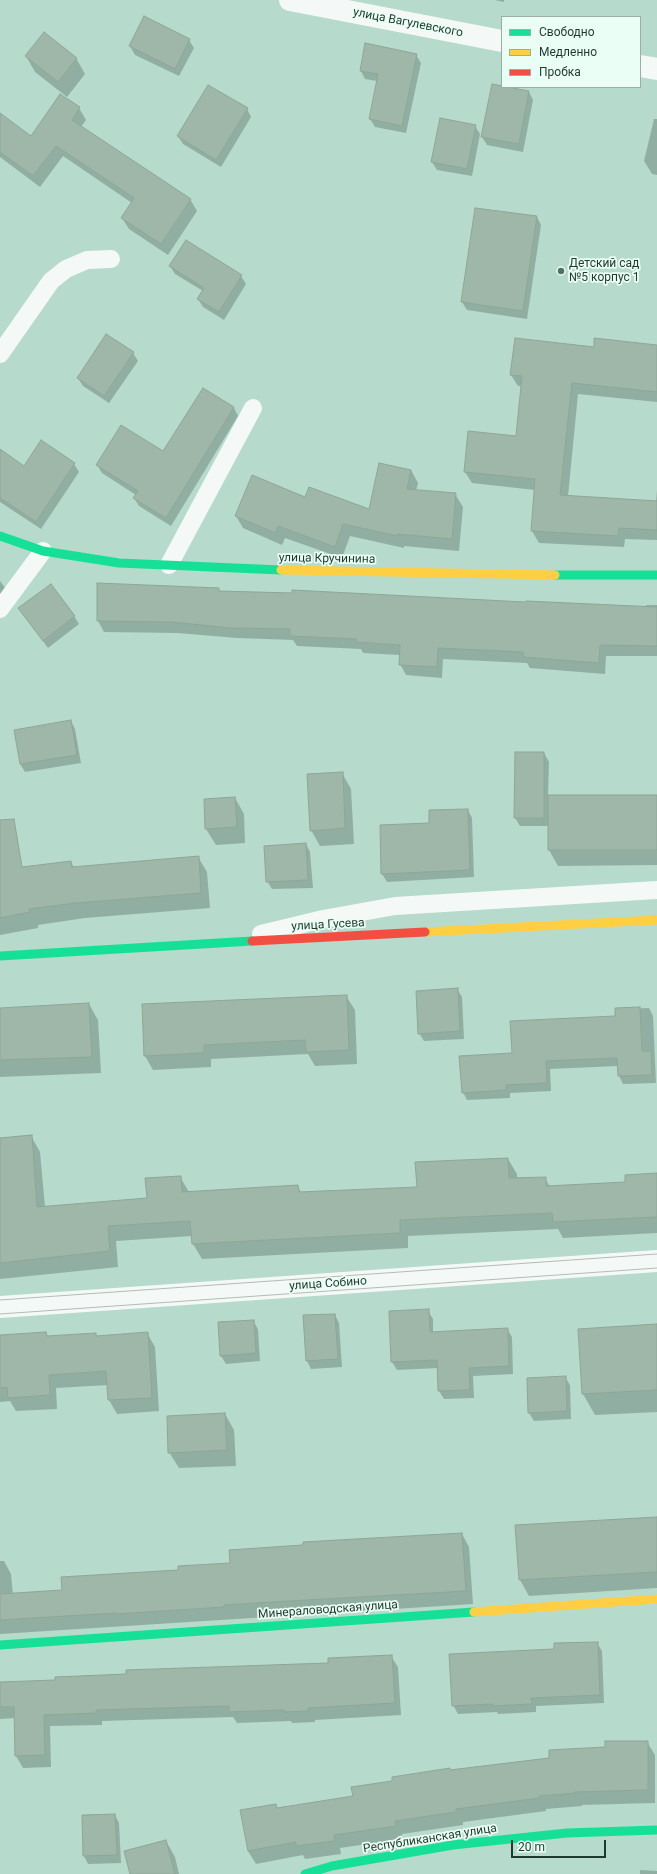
<!DOCTYPE html>
<html>
<head>
<meta charset="utf-8">
<style>
	body { margin:0 }
	#map { position:relative; width:657px; height:1874px; overflow:hidden; background:#b6dacb; font-family:Roboto,sans-serif }
	canvas { display:block }
	.legend { position:absolute; left:501px; top:16px; width:140px; height:72px; box-sizing:border-box; background:#ebfef5; border:1px solid #99afa5; margin:0; padding:5px 7px; list-style:none; font-size:12px; color:#1e392e }
	.legend li { display:flex; align-items:center; gap:8px; height:20px }
	.legend b { width:20px; border:1px solid #99afa5 }
	.scale { position:absolute; left:511px; top:1840px; width:95px; height:18px; box-sizing:border-box; border:2px solid #1e392e; border-top:0; padding-left:5px; font-size:12px; line-height:14px; white-space:nowrap; color:#1e392e; -webkit-text-stroke:3px #ebfef5; paint-order:stroke }
</style>
</head>
<body>
<div id="map">
<canvas width="657" height="1874"></canvas>
<ul class="legend">
<li><b style="height:5px;background:#16e098"></b>Свободно</li>
<li><b style="height:5px;background:#ffcf43"></b>Медленно</li>
<li><b style="height:5px;background:#f24e42"></b>Пробка</li>
</ul>
<div class="scale">20 m</div>
</div>
<script>
const context = document.querySelector('canvas').getContext('2d');
context.lineJoin = 'round';
function paint(path, color) {
  context.fillStyle = color;
  context.fill(path, 'evenodd');
}
function toPath(rows) {
  const path = new Path2D();
  for (const r of rows) {
    path.moveTo(r[0], r[1]);
    for (let i = 2; i < r.length; i += 2) path.lineTo(r[i], r[i + 1]);
  }
  return path;
}
function stroke(path, color, width, dash) {
  context.strokeStyle = color;
  context.lineWidth = width;
  context.lineCap = dash ? 'butt' : 'round';
  context.setLineDash(dash || []);
  context.stroke(path);
}
function drawText(font, color, halo, rows, align = 'center') {
  context.font = font + ' Roboto,sans-serif';
  context.lineWidth = 3.5;
  context.setLineDash([]);
  context.textBaseline = 'middle';
  context.strokeStyle = halo;
  context.fillStyle = color;
  for (const [text, x, y, turn = 0] of rows) {
    context.save();
    context.translate(x, y);
    context.rotate((+turn || 0) * Math.PI / 180);
    context.textAlign = isNaN(turn) ? turn : align;
    if (halo) context.strokeText(text, 0, 0);
    context.fillText(text, 0, 0);
    context.restore();
  }
}
paint(toPath([
	[495,0,504,0,504,2],
	[189,40,194,48,179,76,135,55,130,46],
	[416,55,421,63,406,133,375,127,370,119,377,81,365,79,361,71],
	[26,56,76,58,85,74,67,97,35,72],
	[529,92,533,100,523,152,487,145,482,137],
	[79,108,86,120,81,127,190,199,197,211,168,255,129,229,122,218,132,203,63,156,40,187,0,157,0,115,31,138],
	[247,109,251,117,221,167,183,144,178,136],
	[654,119,657,119,657,175,652,174,644,161],
	[475,126,480,134,472,176,437,170,432,162],
	[537,217,541,225,527,319,467,310,462,302],
	[170,266,241,276,246,284,224,320,203,307,198,299,203,291,175,274],
	[657,346,657,402,578,394,568,496,656,502,657,490,657,540,625,539,624,547,539,543,532,531,535,490,472,483,465,472,517,437,522,386,518,386,511,375,594,348],
	[133,353,138,361,109,403,83,386,78,378],
	[204,389,234,408,238,416,171,526,139,506,134,498,136,495,102,473,97,465,164,452],
	[0,450,24,467,74,464,79,472,41,529,0,502],
	[411,470,418,483,416,491,455,494,463,507,459,551,404,546,404,548,350,536,342,558,285,538,282,545,243,528,236,516,306,498,370,510],
	[0,581,9,593,0,602],
	[218,589,220,592,526,604,646,607,646,605,657,605,657,656,606,656,605,674,530,668,527,663,443,659,442,678,406,675,400,664,400,655,363,653,361,649,297,646,293,640,237,638,178,633,104,632,98,621],
	[20,609,74,616,79,624,48,648],
	[71,721,75,729,81,763,25,772,20,764,15,731],
	[544,753,549,762,548,796,657,796,657,865,558,866,549,850,549,826,520,826,515,818],
	[342,773,351,789,354,844,320,846,311,830],
	[235,798,244,814,245,843,216,845,206,829],
	[468,810,472,818,474,877,387,882,382,874,430,824],
	[306,844,310,852,313,888,272,889,267,881],
	[198,857,207,872,210,908,85,918,38,925,38,928,0,935,0,868,21,865,23,868,71,862,74,868],
	[457,989,462,997,464,1039,424,1041,419,1033],
	[346,996,355,1010,357,1064,315,1066,308,1054,211,1059,211,1067,153,1070,145,1056],
	[89,1004,98,1020,101,1073,0,1077,0,1009],
	[649,1008,653,1016,656,1083,623,1084,619,1076,618,1066,550,1069,551,1091,510,1093,510,1098,467,1100,463,1092,513,1054,616,1017,616,1009],
	[31,1136,40,1152,45,1207,148,1199,180,1177,189,1192,298,1186,301,1193,418,1188,508,1159,517,1174,517,1179,545,1178,550,1187,626,1183,657,1174,657,1233,563,1238,558,1229,408,1236,408,1248,202,1259,193,1244,192,1236,116,1241,118,1267,0,1279,0,1139],
	[428,1311,433,1319,433,1333,507,1329,512,1337,513,1374,473,1376,474,1398,444,1399,439,1391,438,1368,397,1370,392,1362,390,1312],
	[335,1315,339,1323,342,1367,311,1369,307,1361],
	[253,1321,258,1329,260,1361,226,1364,221,1356],
	[657,1325,657,1412,595,1415,583,1394],
	[46,1333,48,1337,96,1334,97,1337,147,1333,155,1347,159,1411,117,1414,109,1400,108,1385,56,1388,57,1409,16,1411,10,1401,0,1402,0,1336],
	[565,1377,570,1385,571,1419,534,1421,529,1413],
	[225,1414,234,1430,236,1466,179,1468,169,1452],
	[657,1518,657,1588,529,1596,520,1580],
	[462,1534,469,1547,473,1604,0,1634,0,1561,4,1561,11,1574,13,1595,63,1591,179,1571],
	[597,1643,602,1651,604,1703,536,1706,536,1712,498,1714,497,1712,458,1714,453,1705,555,1650],
	[391,1656,398,1667,401,1715,315,1720,315,1722,292,1723,291,1721,237,1723,233,1717,102,1721,102,1725,50,1726,51,1767,23,1768,16,1756,15,1718,0,1719,0,1683,56,1681,329,1664],
	[647,1742,655,1755,655,1803,582,1805,582,1806,546,1809,546,1811,463,1822,463,1825,402,1834,402,1839,340,1848,341,1854,305,1859,303,1855,256,1864,248,1851,275,1805,278,1809,354,1797,451,1771,550,1759],
	[115,1815,119,1823,121,1863,88,1864,84,1856,83,1816],
	[166,1841,175,1857,179,1874,131,1874],
	[640,1870,657,1871,657,1874,640,1874]
]), '#0003');
const building = toPath([
	[144,16,190,39,175,69,129,46,144,16],
	[44,32,77,58,58,82,25,56,44,32],
	[365,43,417,54,402,126,369,119,378,74,360,71,365,43],
	[492,84,529,91,519,144,481,137,492,84],
	[208,85,248,108,216,160,177,136,208,85],
	[60,94,80,107,72,120,191,199,161,244,121,218,134,198,56,146,33,176,0,152,0,113,31,136,60,94],
	[440,118,476,125,467,169,431,162,440,118],
	[475,208,537,216,523,311,461,302,475,208],
	[186,240,242,275,219,312,197,299,204,288,169,266,186,240],
	[106,334,134,352,104,396,77,378,106,334],
	[515,338,594,347,594,338,657,345,657,392,572,383,560,495,657,501,657,530,619,528,618,536,531,531,535,479,464,472,468,431,516,436,522,376,510,375,515,338],
	[203,388,234,407,166,518,133,498,138,491,96,465,121,425,163,451,203,388],
	[41,440,75,463,36,522,0,498,0,449,24,466,41,440],
	[379,463,411,470,407,489,456,493,452,539,397,534,397,536,343,524,335,547,278,526,275,533,235,516,252,475,305,497,309,487,369,509,379,463],
	[97,583,219,588,219,591,292,593,292,590,525,602,526,601,657,607,657,646,600,645,599,663,523,657,523,652,438,648,437,667,399,665,400,645,356,642,356,639,290,636,290,629,231,628,171,622,97,621,97,583],
	[51,584,75,616,43,641,18,608,51,584],
	[71,720,77,755,20,764,14,730,71,720],
	[515,752,544,752,544,818,514,818,515,752],
	[343,772,345,828,310,831,307,774,343,772],
	[548,795,657,795,657,850,548,850,548,795],
	[235,797,237,827,205,829,204,799,235,797],
	[468,809,470,870,381,874,380,825,429,823,429,810,468,809],
	[14,819,22,867,71,861,72,867,199,856,201,893,76,903,29,909,30,912,0,918,0,820,14,819],
	[306,843,308,880,266,882,264,846,306,843],
	[458,988,460,1031,418,1034,416,991,458,988],
	[347,995,349,1050,306,1052,305,1040,204,1045,204,1053,144,1056,142,1004,347,995],
	[89,1003,92,1057,0,1060,0,1008,89,1003],
	[640,1007,642,1051,651,1051,652,1075,618,1076,617,1058,546,1061,547,1083,506,1085,506,1090,462,1093,459,1056,512,1053,510,1021,615,1016,615,1008,640,1007],
	[32,1135,37,1207,147,1198,145,1178,181,1176,182,1192,298,1185,299,1192,417,1187,415,1162,508,1158,509,1178,546,1177,546,1186,625,1182,625,1175,657,1173,657,1217,553,1222,552,1213,400,1220,400,1233,192,1244,190,1221,108,1226,110,1251,0,1263,0,1138,32,1135],
	[429,1309,430,1332,508,1328,509,1366,469,1368,470,1390,438,1391,437,1360,391,1362,389,1311,429,1309],
	[335,1314,338,1359,306,1361,303,1315,335,1314],
	[254,1320,256,1353,220,1356,218,1322,254,1320],
	[657,1324,657,1390,582,1394,578,1329,657,1324],
	[46,1332,47,1336,96,1333,96,1336,148,1332,152,1398,108,1400,106,1371,49,1375,50,1395,8,1398,7,1387,0,1388,0,1335,46,1332],
	[566,1376,567,1411,528,1413,527,1378,566,1376],
	[225,1413,227,1450,168,1453,167,1416,225,1413],
	[657,1517,657,1572,519,1580,515,1525,657,1517],
	[462,1533,466,1591,272,1602,224,1605,224,1607,116,1614,116,1613,0,1620,0,1594,62,1590,61,1577,178,1570,178,1566,230,1563,229,1550,303,1545,303,1542,462,1533],
	[598,1642,600,1695,531,1698,532,1704,493,1706,493,1704,452,1706,449,1654,554,1649,554,1643,598,1642],
	[392,1655,395,1703,308,1708,309,1711,284,1712,284,1710,229,1712,229,1706,96,1710,96,1713,44,1715,45,1755,15,1756,14,1707,0,1707,0,1682,55,1680,55,1677,126,1674,126,1670,328,1663,328,1658,392,1655],
	[605,1741,648,1741,648,1790,575,1792,575,1793,539,1796,540,1798,456,1809,456,1812,395,1821,396,1826,334,1835,334,1841,296,1846,296,1842,248,1851,240,1810,276,1804,277,1808,353,1796,351,1787,392,1781,392,1777,450,1768,450,1770,549,1758,549,1750,605,1747,605,1741],
	[115,1814,117,1855,83,1856,82,1815,115,1814],
	[166,1840,175,1874,130,1874,124,1851,166,1840]
]);
paint(building, '#9fb7a9');
stroke(building, '#8da697', 1);
stroke(toPath([
	[0,354,51,281,66,269,87,260,111,259],
	[169,565,253,408],
	[0,609,43,551],
	[261,934,323,919,395,906,657,890]
]), '#f4f9f7', 18);
stroke(toPath([
	[290,0,502,41],
	[640,66,657,69],
	[0,1307,657,1261]
]), '#f4f9f7', 22);
stroke(toPath([
	[0,536,43,551,119,563,281,570],
	[555,575,657,575],
	[0,956,252,941],
	[0,1645,474,1612],
	[305,1874,332,1866,453,1845,567,1833,657,1830]
]), '#16e098', 9);
stroke(toPath([
	[281,570,555,575],
	[425,932,657,920],
	[474,1612,657,1599]
]), '#ffcf43', 9);
stroke(toPath([
	[252,941,425,932]
]), '#f24e42', 9);
stroke(toPath([
	[0,1300,657,1254],
	[0,1314,657,1268]
]), '#b3bcb8', 1);
for (const [x, y, r, color] of [
	[561,271,4,"#537165"]
]) {
  const dot = new Path2D();
  dot.arc(x, y, r, 0, 2 * Math.PI);
  context.fillStyle = color;
  context.fill(dot);
  stroke(dot, '#ebfef5', 1.5);
}
drawText('12px', '#1e392e', '#ebfef5', [
	["улица Вагулевского",408,23,11],
	["улица Кручинина",327,559,1],
	["улица Гусева",328,925,-3],
	["улица Собино",328,1284,-4],
	["Минераловодская улица",328,1610,-4],
	["Республиканская улица",430,1839,-9]
]);
drawText('12px', '#1e392e', '#ebfef5', [
	["Детский сад",569,264],
	["№5 корпус 1",569,278]
], 'left');
</script>
</body>
</html>
